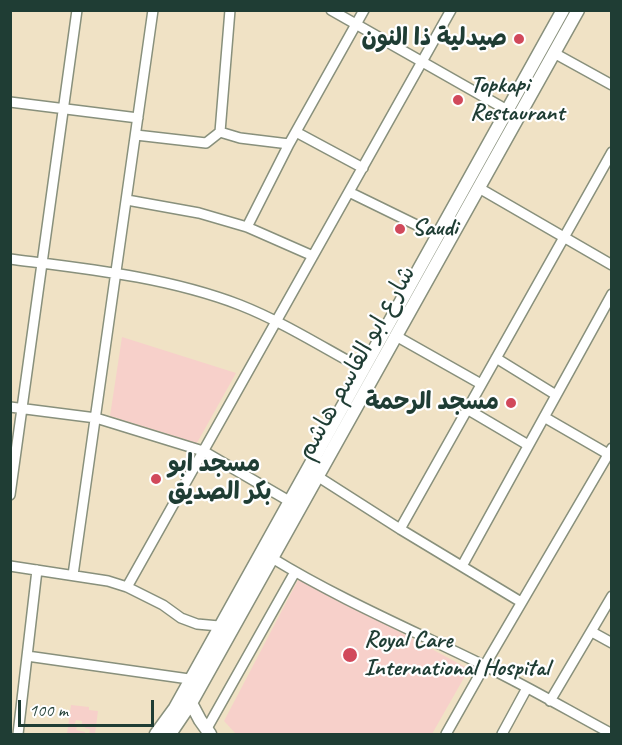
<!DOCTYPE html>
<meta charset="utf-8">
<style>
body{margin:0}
#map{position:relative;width:622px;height:745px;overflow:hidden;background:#f0e2c5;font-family:Caveat,sans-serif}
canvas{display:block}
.frame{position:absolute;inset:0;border:12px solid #1f3d34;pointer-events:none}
.scale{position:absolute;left:18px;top:700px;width:136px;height:27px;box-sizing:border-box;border:3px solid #1f3d34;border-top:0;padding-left:8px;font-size:18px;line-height:21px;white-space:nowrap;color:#1f3d34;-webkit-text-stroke:4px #fff;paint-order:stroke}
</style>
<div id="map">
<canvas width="622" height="745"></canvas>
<div class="frame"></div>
<div class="scale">100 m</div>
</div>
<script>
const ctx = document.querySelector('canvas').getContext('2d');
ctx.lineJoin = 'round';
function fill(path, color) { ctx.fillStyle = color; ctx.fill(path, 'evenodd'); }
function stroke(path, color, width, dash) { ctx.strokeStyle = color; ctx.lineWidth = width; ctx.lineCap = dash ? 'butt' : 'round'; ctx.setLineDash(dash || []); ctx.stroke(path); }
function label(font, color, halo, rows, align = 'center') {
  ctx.font = font + ' Caveat,"Playpen Sans Arabic",sans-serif'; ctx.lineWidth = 4.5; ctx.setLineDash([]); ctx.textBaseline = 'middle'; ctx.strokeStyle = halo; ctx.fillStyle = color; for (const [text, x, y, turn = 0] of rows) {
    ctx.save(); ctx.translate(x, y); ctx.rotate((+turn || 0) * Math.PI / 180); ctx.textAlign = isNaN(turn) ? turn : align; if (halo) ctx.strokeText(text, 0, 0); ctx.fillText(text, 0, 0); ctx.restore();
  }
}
const built = new Path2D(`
 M122,337L236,373L197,443L110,416Z
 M299,578L469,669L432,734H236L224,721Z
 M71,705L89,707V710L98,711L95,734H89L90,729L85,728V726L82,725V721L76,720L74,726H77L76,730L85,732V734H67Z`);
const minor = new Path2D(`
 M331,10L507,110
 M554,53L612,85
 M10,102L138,118
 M220,132L230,10
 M296,132L363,168
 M136,135L206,143L220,132L240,138L289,144
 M479,188L612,265
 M349,192L437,235
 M127,200L199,213L247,227L313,256
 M247,227L289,144L364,10
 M10,259C88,269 167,277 240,305C283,322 322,347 363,369
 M396,336L481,384
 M496,358L556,395
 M10,407L96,418L203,451L289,501
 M467,409L528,445
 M544,417L608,454
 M317,476L400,529L521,602
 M10,495L77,10
 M400,529L612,152
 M272,558C339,599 412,630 483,665C527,686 569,711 612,734
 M10,566L108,581L127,587L163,605L181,618L197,624L219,626
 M462,566L612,294
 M73,575L153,10
 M127,587L451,10
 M592,632L612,643
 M27,656L189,679
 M550,701L612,596
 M206,730L295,572
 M18,734L37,570
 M446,734L485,665L612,448
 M502,734L527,688`);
const major = new Path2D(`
 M191,703L200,720L210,734
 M156,734L175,708L563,10
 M170,734L191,703L578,10`);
const markers = [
 [519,39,6,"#d1495b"],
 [458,100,6,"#d1495b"],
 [400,229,6,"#d1495b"],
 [511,403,6,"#d1495b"],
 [156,479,6,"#d1495b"],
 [350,655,8,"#d1495b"]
];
const poiNames = [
 ["صيدلية ذا النون",507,39,"right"],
 ["Topkapi",470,86],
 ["Restaurant",470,114],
 ["Saudi",412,229],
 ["مسجد الرحمة",499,403,"right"],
 ["مسجد ابو",168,465],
 ["بكر الصديق",168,493],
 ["Royal Care",364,641],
 ["International Hospital",364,669]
];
const streetNames = [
 ["شارع ابو القاسم هاشم",357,363,-61]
];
fill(built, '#f7d0ca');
stroke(minor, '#88907c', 12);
stroke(major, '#88907c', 15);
stroke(minor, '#fff', 9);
stroke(major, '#fff', 12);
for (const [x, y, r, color] of markers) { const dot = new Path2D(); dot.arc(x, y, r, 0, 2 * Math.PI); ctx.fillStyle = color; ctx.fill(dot); stroke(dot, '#fff', 2); }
label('bold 24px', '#1f3d34', '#fff', poiNames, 'left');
label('24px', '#1f3d34', '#fff', streetNames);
</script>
